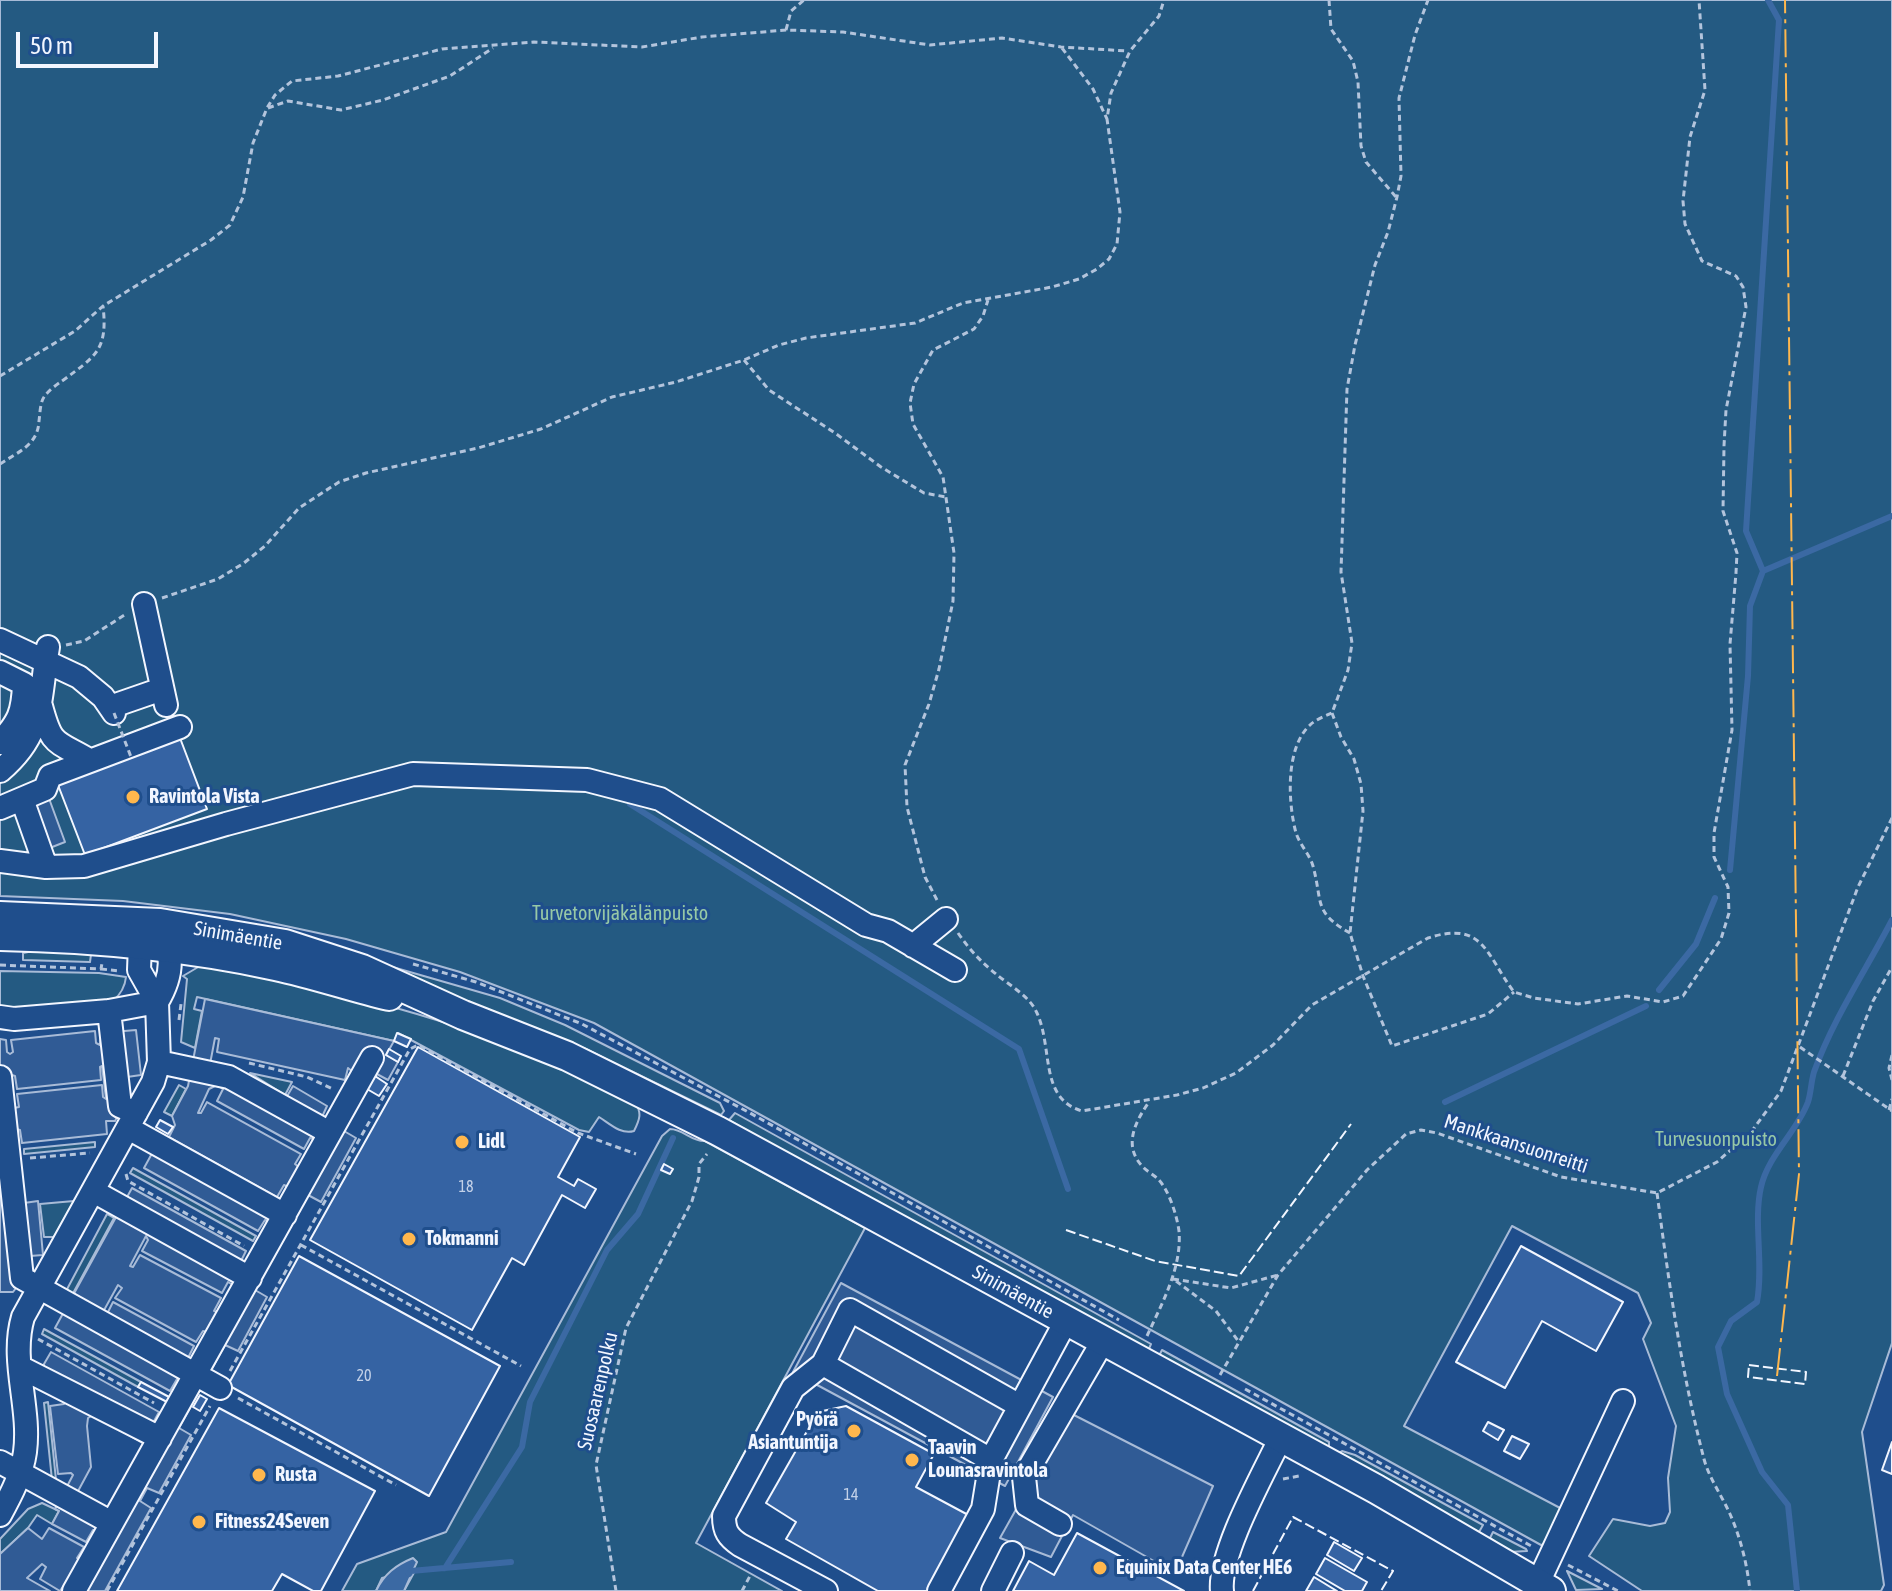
<!DOCTYPE html>
<meta charset="utf-8">
<style>
body{margin:0}
#map{position:relative;width:1892px;height:1591px;overflow:hidden;background:#1f4e8c;font-family:"Asap Condensed",sans-serif}
canvas{display:block}
.scale{position:absolute;left:16px;top:32px;width:142px;height:36px;box-sizing:border-box;border:4px solid #f2f6ff;border-top:0;padding-left:10px;font-size:24px;line-height:28px;white-space:nowrap;color:#f2f6ff;-webkit-text-stroke:6px #1f4e8c;paint-order:stroke}
</style>
<div id="map">
<canvas width="1892" height="1591"></canvas>
<div class="scale">50 m</div>
</div>
<script>
const ctx = document.querySelector('canvas').getContext('2d');
ctx.lineJoin = 'round';
function fill(path, color) { ctx.fillStyle = color; ctx.fill(path, 'evenodd'); }
function stroke(path, color, width, dash) { ctx.strokeStyle = color; ctx.lineWidth = width; ctx.lineCap = dash ? 'butt' : 'round'; ctx.setLineDash(dash || []); ctx.stroke(path); }
function label(font, color, halo, rows, align = 'center') {
  ctx.font = font + ' "Asap Condensed",sans-serif'; ctx.lineWidth = 6; ctx.setLineDash([]); ctx.textBaseline = 'middle'; ctx.strokeStyle = halo; ctx.fillStyle = color; for (const [text, x, y, turn = 0] of rows) {
    ctx.save(); ctx.translate(x, y); ctx.rotate((+turn || 0) * Math.PI / 180); ctx.textAlign = isNaN(turn) ? turn : align; if (halo) ctx.strokeText(text, 0, 0); ctx.fillText(text, 0, 0); ctx.restore();
  }
}
const green = new Path2D(`
 M0,0H1892V1343L1862,1432L1884,1585L1881,1591H1642L1589,1556L1613,1519L1650,1526L1665,1523L1670,1512L1668,1478L1676,1426L1643,1339L1651,1323L1638,1293L1512,1226L1404,1426L1562,1509L1545,1544L1541,1545L594,1023L460,972L346,939L230,914L123,901L0,896Z
 M65,945L92,947L90,962L23,960V953Z
 M344,953L500,998L565,1025L720,1103L724,1111L721,1115L586,1049Z
 M205,963C285,979 364,997 443,1022C509,1043 572,1074 635,1102C642,1113 640,1119 634,1131C621,1135 610,1124 599,1117L589,1132L579,1130L398,1033L394,1041L197,997L194,1009L202,1011L195,1048L181,1042L187,979L183,976Z
 M0,971L99,973L126,977C125,987 121,994 113,1001L18,1012L0,1006Z
 M250,1073L292,1082L285,1095Z
 M179,1085L186,1089L172,1116L164,1112Z
 M735,1113L1151,1344L1148,1351L991,1270L729,1120Z
 M670,1129C683,1129 692,1142 705,1141L865,1228L696,1543L782,1591H404L416,1569L382,1578L376,1591H342L357,1564L446,1532L662,1136Z
 M95,1142V1147L24,1154V1149Z
 M133,1168L256,1236L253,1241L130,1173Z
 M74,1201L54,1237H44L40,1204Z
 M107,1214L114,1218L71,1297L65,1293Z
 M44,1329L141,1382L138,1387L42,1334Z
 M1162,1350L1329,1442V1448L1159,1356Z
 M48,1402L56,1480H52L44,1403Z
 M1342,1451L1355,1455L1483,1525L1479,1532C1430,1508 1383,1484 1339,1453Z
 M42,1503L59,1511L52,1524L37,1515L28,1528L0,1554V1539L28,1509Z
 M1493,1532L1526,1549L1527,1551L1509,1552L1490,1538Z
 M1567,1571L1602,1589L1576,1590Z`);
const parking = new Path2D(`
 M47,793L65,842L42,851L23,802Z
 M205,999L394,1041L386,1055L398,1062L388,1080L375,1073L344,1131L356,1138L321,1202L308,1195L255,1290L267,1297L238,1351L225,1345L179,1428L191,1435L159,1493L147,1488L140,1501L151,1508L105,1591H66L71,1582L68,1579L60,1591L40,1579L46,1567L42,1564L27,1578L50,1591H0V1554L28,1528L42,1539L49,1528L84,1547L77,1558L81,1561L95,1530H93L86,1542L52,1524L59,1511L55,1509L73,1475L71,1473L58,1474L50,1406L64,1404L65,1402L45,1389L44,1364L51,1352L159,1412L153,1423L156,1426L180,1380L177,1379L170,1391L55,1328L132,1188L246,1251L240,1263L245,1267L269,1222L265,1220L258,1231L144,1168L161,1137L275,1201L283,1199L288,1187L284,1185L277,1197L169,1137L175,1125L172,1116L188,1086ZM215,1038L219,1039L217,1052L345,1080L348,1068L353,1072L327,1119L322,1117L327,1106L293,1086L286,1098L210,1064ZM217,1085L223,1089L217,1101L304,1149L310,1138L314,1139L300,1168L295,1164L301,1154L207,1102L201,1113H198L209,1089ZM146,1236L148,1240L142,1251L222,1293L228,1282L233,1285L219,1312L214,1311L221,1298L140,1255L133,1267L130,1266ZM118,1285L122,1288L115,1298L196,1342L203,1331L207,1332L191,1361L188,1358L194,1346L113,1302L107,1314L103,1312ZM93,1415L146,1445L110,1512L77,1493L91,1467L87,1426L88,1418Z
 M136,1030L141,1075L127,1077L129,1095L115,1121H106L107,1134L22,1143L20,1130L16,1129L24,1203L38,1201L43,1255L30,1256L32,1267L13,1292H0V1039L6,1040L7,1052L10,1054L13,1052L11,1040L95,1031L96,1043L100,1045L101,1033ZM102,1066L106,1099L103,1097L102,1085L17,1094L19,1107L14,1108L12,1075L15,1076L17,1089L101,1080L100,1067Z
 M841,1283L1053,1397L1005,1486L793,1372Z
 M1070,1413L1213,1486L1175,1573L1073,1515L1051,1557L1000,1538Z`);
const water = new Path2D(`
 M413,1558L417,1562L404,1591H376C384,1574 396,1565 413,1558Z`);
const stream = new Path2D(`
 M1763,571L1746,531L1779,20L1768,0
 M630,804L1019,1049L1068,1189
 M1730,870L1748,676L1750,606L1763,571L1892,516
 M1659,990L1696,944L1715,898
 M1445,1102L1646,1006
 M445,1568L522,1447L530,1402L607,1250L638,1214L673,1138
 M409,1574L411,1571L511,1562
 M1797,1591L1788,1505L1762,1472L1727,1394L1718,1347L1731,1321L1757,1302C1764,1263 1753,1222 1761,1187C1768,1155 1797,1132 1808,1102C1811,1093 1811,1082 1814,1072C1833,1019 1866,970 1892,920`);
const building = new Path2D(`
 M180,738L207,809L85,855L58,785Z
 M397,1033L411,1039L407,1047L394,1041Z
 M418,1047L580,1137L558,1177L574,1186L578,1179L596,1189L585,1208L562,1195L524,1265L512,1258L472,1330L310,1240Z
 M389,1049L401,1056L398,1062L386,1055Z
 M375,1076L387,1084L379,1096L367,1089Z
 M160,1120L173,1127L168,1134L156,1127Z
 M664,1164L673,1169L670,1174L661,1170Z
 M1521,1246L1623,1302L1596,1351L1542,1321L1505,1388L1456,1362Z
 M299,1256L500,1366L429,1496L228,1385Z
 M141,1382L171,1398L169,1403L138,1387Z
 M200,1395L207,1399L200,1411L193,1407Z
 M846,1406L934,1454L916,1487L972,1517L930,1591H878L786,1539L796,1522L766,1503L818,1412Z
 M219,1408L375,1491L321,1591H313L282,1574L272,1591H117Z
 M1488,1422L1504,1430L1498,1440L1483,1431Z
 M1512,1436L1529,1444L1520,1459L1504,1451Z
 M1892,1442V1474L1882,1470Z
 M1077,1533L1184,1591H1013L1029,1561L1054,1575Z
 M1334,1542L1362,1558L1354,1571L1327,1555Z
 M1325,1558L1367,1582L1362,1591H1345L1316,1574Z
 M1314,1577L1337,1591H1306Z`);
const path = new Path2D(`
 M1329,0L1331,29L1353,61L1358,82L1361,146L1366,162L1396,197
 M786,30L791,11L804,0
 M1062,48L1093,89L1107,119
 M268,108L288,101L341,110L383,100L450,76L493,48
 M744,360L769,390L835,433L881,467L924,493L946,497
 M0,376L75,331L103,306L211,240L230,225L243,197L253,143L267,108L275,95L292,81L338,76L442,49L534,42L642,47L702,37L786,30L843,32L930,45L1002,38L1061,47L1128,51
 M0,464C18,452 38,445 39,421C40,414 40,403 44,397C48,391 56,385 62,381C96,356 108,350 103,306
 M162,598L218,579L244,563L265,546L299,508L339,482L366,473L478,448L541,429L612,397L676,382L744,360L779,345L806,338L915,323L963,303L1052,287L1079,279L1097,269L1109,259L1117,244L1120,212L1107,119L1111,93L1130,51L1159,16L1164,0
 M66,645L84,641L126,614
 M1332,713L1341,737L1354,759L1361,784L1363,811L1350,933L1363,976L1392,1046L1488,1014L1514,992
 M937,900L925,877L907,807L905,765L929,704L939,669L953,601L954,553L943,477L913,424L910,403L914,384L933,350L974,329L983,316L988,300
 M958,933C969,949 981,962 996,974C1009,985 1029,996 1036,1011C1054,1047 1038,1098 1082,1111L1177,1095L1203,1088L1236,1073L1273,1045L1312,1005L1428,938C1484,920 1486,955 1514,992L1534,998L1578,1004L1627,996L1663,1002L1683,996L1721,939L1729,913L1728,887L1714,857V833L1732,730L1730,644L1736,573L1737,553L1723,511L1724,446L1726,410L1746,307L1743,287L1736,276L1702,261L1685,224L1683,201L1690,137L1705,90L1699,0
 M1350,933C1313,912 1323,903 1313,866C1310,855 1300,845 1296,833C1288,803 1285,748 1310,725C1315,720 1325,716 1332,713L1348,670L1352,643L1341,572L1347,389L1355,345L1375,265L1388,232L1397,197L1401,176L1399,98L1415,35L1428,0
 M413,964L476,982L582,1024L750,1113L1119,1320
 M0,965L101,969L102,963
 M101,969L120,971
 M179,1020L181,1004
 M1800,1047L1892,1111
 M1892,1055L1889,1068L1892,1080
 M249,1063L307,1077L333,1089
 M1843,1076L1873,1001L1892,967
 M1889,1110L1892,1099
 M30,1158L90,1153
 M126,1174L128,1181L244,1246
 M1657,1193C1669,1283 1681,1371 1704,1459C1709,1478 1722,1496 1730,1514C1741,1539 1747,1564 1750,1591
 M301,1245L521,1366
 M1173,1279L1231,1288L1278,1275
 M1176,1281L1216,1311L1239,1342
 M1147,1336C1162,1303 1182,1268 1179,1231C1177,1216 1169,1190 1158,1179C1154,1175 1148,1172 1144,1168C1122,1147 1135,1122 1149,1102
 M38,1339L154,1403
 M230,1371L410,1049L418,1045L578,1133L636,1154
 M1220,1375L1278,1275L1367,1170L1406,1134L1421,1130L1437,1133L1561,1177L1657,1193L1717,1162L1752,1131L1781,1091L1858,887L1892,818
 M1245,1389L1533,1547
 M238,1398L396,1485
 M1283,1479L1299,1476
 M1568,1565L1618,1591
 M107,1591L210,1406
 M616,1591L596,1465L626,1328L692,1201L699,1177V1164L707,1154
 M742,1591L751,1574`);
const minor = new Path2D(`
 M144,604L166,705
 M0,640L79,677L103,697L114,713
 M0,672L24,684C23,713 19,721 0,743
 M41,706C52,747 55,740 89,760
 M110,707L162,689
 M0,771C45,733 39,699 48,647
 M0,808L45,789L50,776L180,727
 M0,861L46,867L23,802
 M46,867L84,866L226,824L413,774L587,780L660,799L866,925L888,931L955,970
 M913,946L946,919
 M109,1011L120,1106L136,1113
 M0,1017L14,1019L109,1011L157,1002C175,972 172,954 160,923L140,944L139,970L157,1002L159,1062L153,1082L23,1317C10,1361 31,1407 25,1452C22,1474 11,1495 0,1515
 M159,1062L229,1077L330,1133
 M0,1077L22,1278L220,1388
 M128,1128L285,1215
 M93,1191L250,1278
 M823,1364L793,1388L724,1516C724,1531 728,1537 740,1545L826,1591
 M20,1367L160,1438
 M1020,1406L850,1310L823,1364L991,1460L1066,1321
 M0,1462L112,1523
 M1060,1524L1027,1505L1024,1477L1103,1341
 M1538,1583L1623,1401
 M74,1591L372,1058
 M939,1591L983,1509L991,1460
 M993,1591L1012,1553
 M1222,1591C1218,1554 1264,1473 1281,1437`);
const major = new Path2D(`
 M0,916L160,923L285,944L362,969L463,1015L567,1056L718,1131L1376,1489L1551,1591
 M0,936C92,938 185,946 276,966C314,974 351,987 389,996`);
const pathBridge = new Path2D(`
 M114,713L131,757`);
const fence = new Path2D(`
 M1066,1230L1155,1261L1239,1276L1351,1124
 M1749,1365L1806,1372L1805,1384L1748,1377Z
 M1253,1591L1293,1517L1393,1571L1381,1591`);
const power = new Path2D(`
 M1777,1376L1799,1174L1785,0`);
const markers = [
 [133,797,8,"#ffb74d"],
 [462,1142,8,"#ffb74d"],
 [409,1239,8,"#ffb74d"],
 [854,1431,8,"#ffb74d"],
 [912,1460,8,"#ffb74d"],
 [259,1475,8,"#ffb74d"],
 [199,1522,8,"#ffb74d"],
 [1100,1568,8,"#ffb74d"]
];
const numberNames = [
 ["18",466,1187],
 ["20",364,1376],
 ["14",851,1495]
];
const poiNames = [
 ["Ravintola Vista",149,797],
 ["Lidl",478,1142],
 ["Tokmanni",425,1239],
 ["Pyörä",838,1420,"right"],
 ["Asiantuntija",838,1443,"right"],
 ["Taavin",928,1448],
 ["Lounasravintola",928,1471],
 ["Rusta",275,1475],
 ["Fitness24Seven",215,1522],
 ["Equinix Data Center HE6",1116,1568]
];
const parkNames = [
 ["Turvetorvijäkälänpuisto",620,914],
 ["Turvesuonpuisto",1716,1140]
];
const streetNames = [
 ["Sinimäentie",238,936,10],
 ["Mankkaansuonreitti",1516,1144,18],
 ["Sinimäentie",1013,1292,29],
 ["Suosaarenpolku",598,1391,-77]
];
fill(green, '#245a82');
stroke(green, '#a8bbd7', 2);
fill(parking, '#305b95');
stroke(parking, '#a8bbd7', 2);
fill(water, '#3b69a3');
stroke(water, '#a8bbd7', 2);
stroke(stream, '#3b69a3', 6);
fill(building, '#3563a3');
stroke(building, '#f2f6ff', 2);
stroke(minor, '#f2f6ff', 26);
stroke(major, '#f2f6ff', 32);
stroke(path, '#b3c4dc', 3, [6, 4]);
stroke(minor, '#1f4e8c', 22);
stroke(major, '#1f4e8c', 28);
stroke(pathBridge, '#b3c4dc', 3, [6, 4]);
stroke(fence, '#f2f6ff', 2, [10, 4]);
stroke(power, '#ffb74d', 2, [28, 6, 4, 6]);
for (const [x, y, r, color] of markers) { const dot = new Path2D(); dot.arc(x, y, r, 0, 2 * Math.PI); ctx.fillStyle = color; ctx.fill(dot); stroke(dot, '#1f4e8c', 3); }
label('16px', '#c3d1e8', null, numberNames);
label('bold 20px', '#f2f6ff', '#1f4e8c', poiNames, 'left');
label('20px', '#97c8a6', '#1f4e8c', parkNames);
label('20px', '#f2f6ff', '#1f4e8c', streetNames);
</script>
